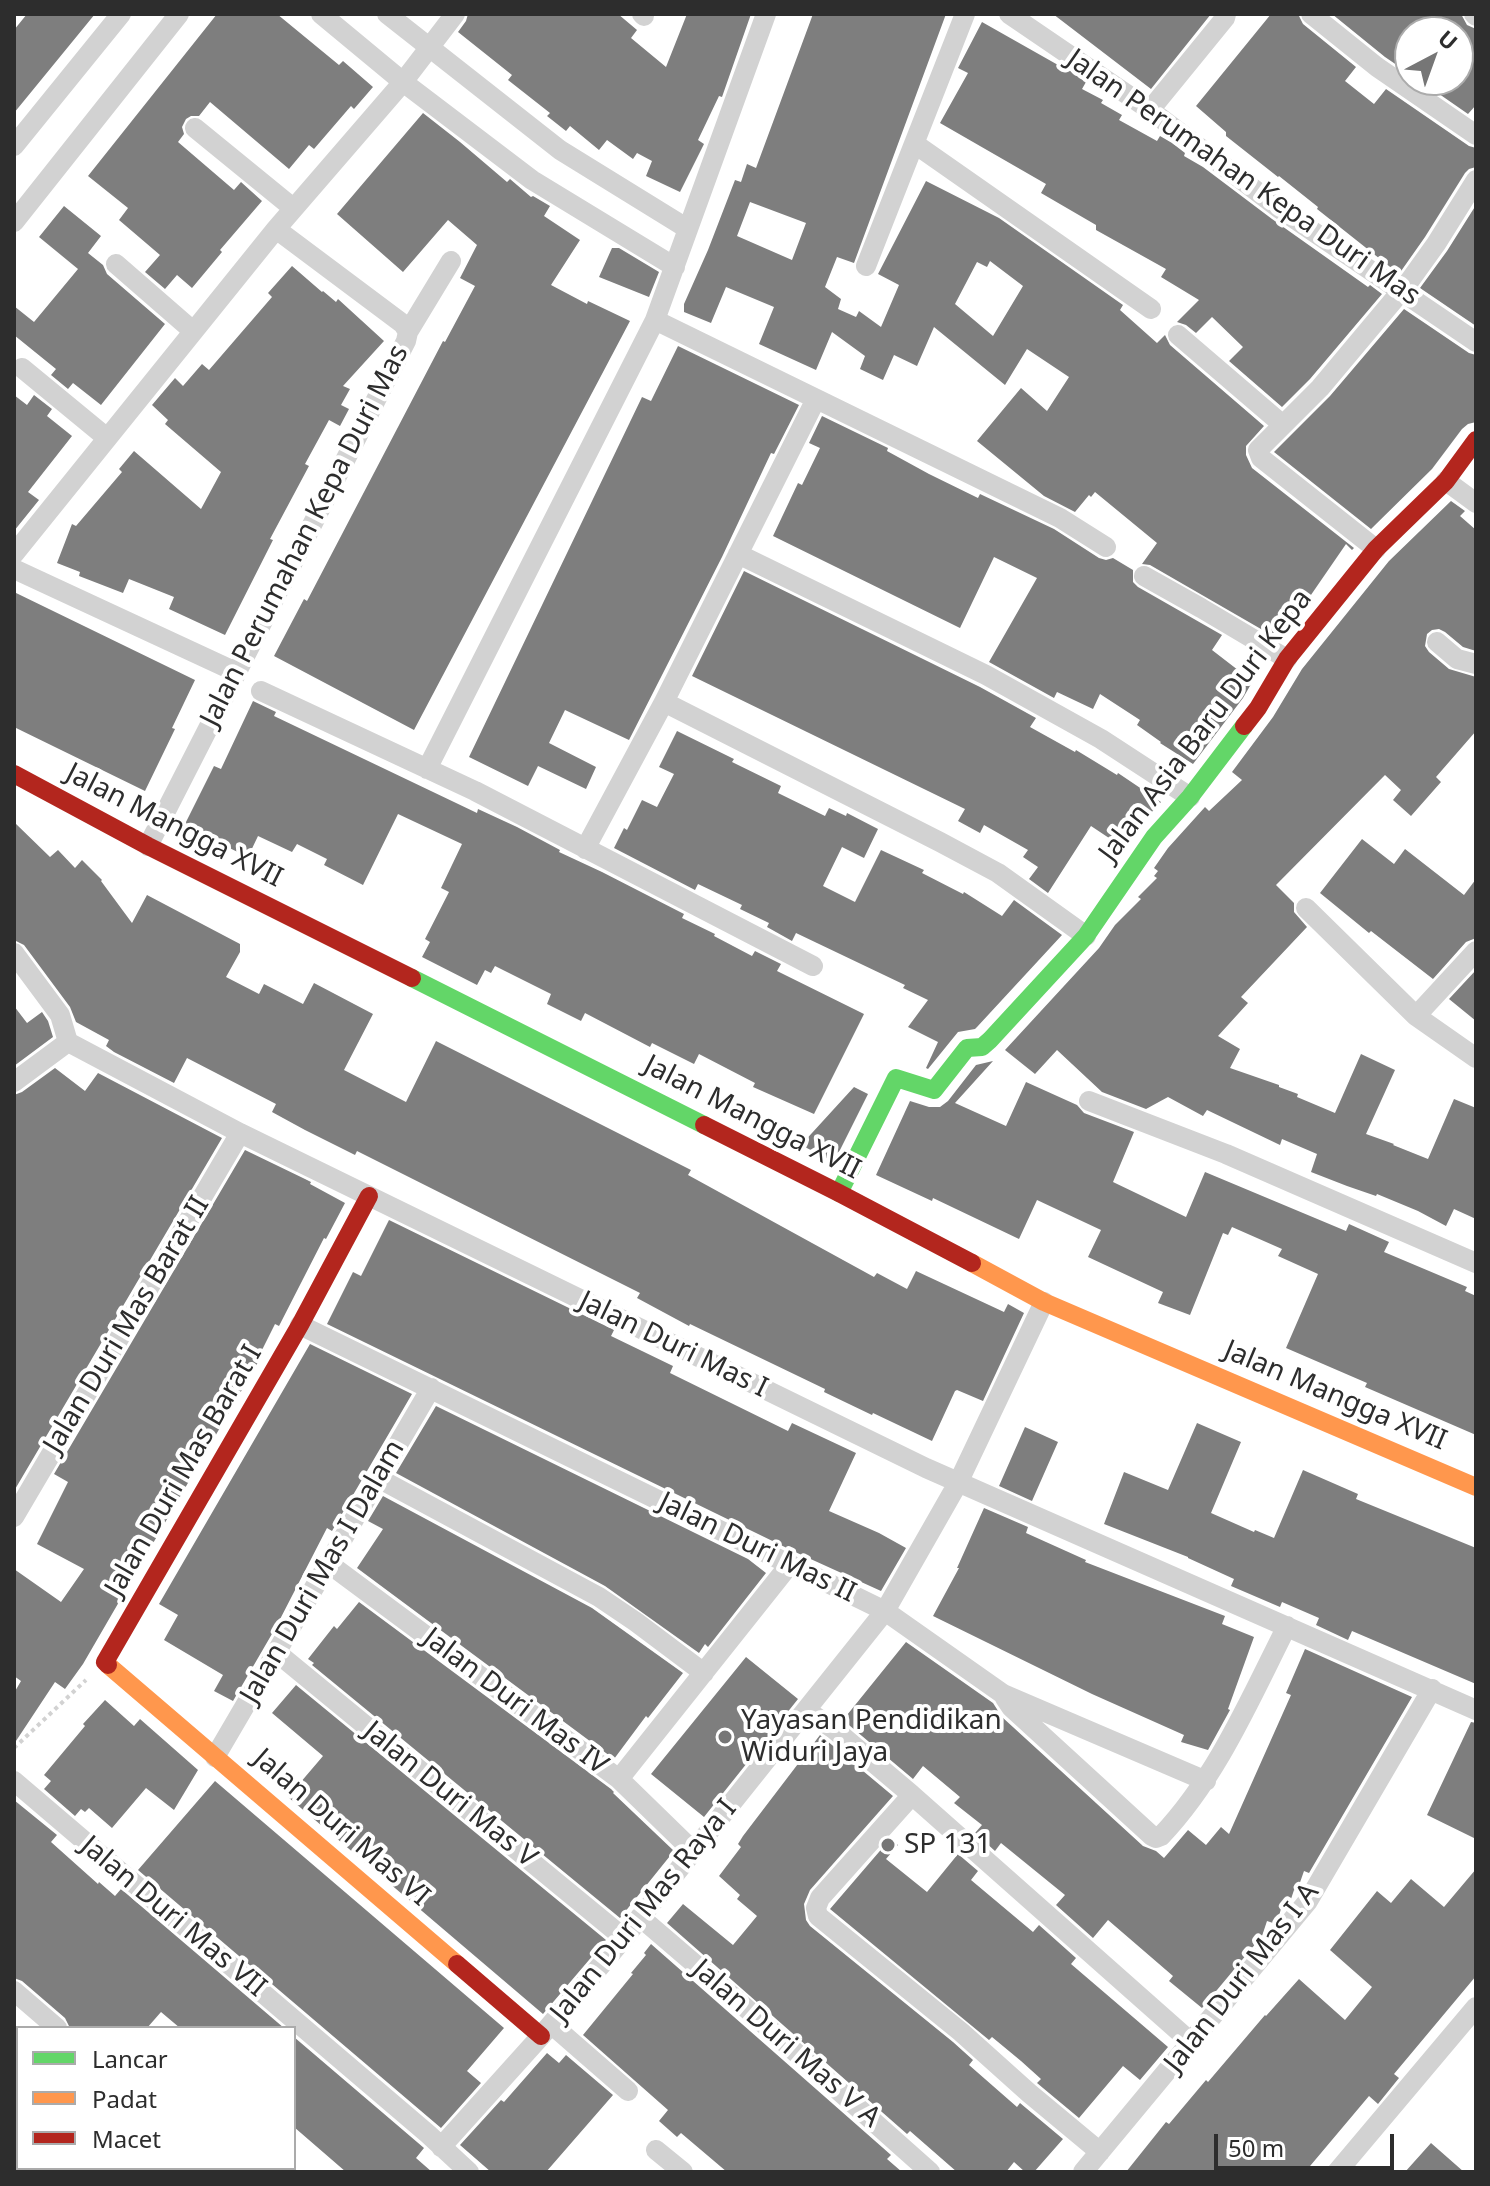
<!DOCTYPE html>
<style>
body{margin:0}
#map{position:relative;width:1490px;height:2186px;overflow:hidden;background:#fff;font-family:"Noto Sans",sans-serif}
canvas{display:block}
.frame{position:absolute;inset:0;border:16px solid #2d2d2d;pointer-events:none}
.legend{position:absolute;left:16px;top:2026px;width:280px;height:144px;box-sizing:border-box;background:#fff;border:2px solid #ababab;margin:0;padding:10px 14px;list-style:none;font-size:24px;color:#2d2d2d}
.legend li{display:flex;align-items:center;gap:16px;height:40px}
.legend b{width:40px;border:2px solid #ababab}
.north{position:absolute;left:1394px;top:16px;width:80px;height:80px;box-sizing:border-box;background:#fff;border:2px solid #ababab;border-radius:50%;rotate:41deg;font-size:22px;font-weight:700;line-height:32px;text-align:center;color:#2d2d2d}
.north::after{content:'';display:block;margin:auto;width:28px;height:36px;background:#767676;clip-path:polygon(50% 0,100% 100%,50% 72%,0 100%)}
.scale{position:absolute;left:1214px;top:2134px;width:180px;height:36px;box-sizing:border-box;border:4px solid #2d2d2d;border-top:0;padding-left:10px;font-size:24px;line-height:28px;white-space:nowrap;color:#2d2d2d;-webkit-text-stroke:6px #fff;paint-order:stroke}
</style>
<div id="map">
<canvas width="1490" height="2186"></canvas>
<div class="frame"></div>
<ul class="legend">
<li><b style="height:10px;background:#63d668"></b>Lancar</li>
<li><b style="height:10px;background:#ff974d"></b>Padat</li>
<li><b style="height:10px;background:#b3261e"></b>Macet</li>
</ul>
<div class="north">U</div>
<div class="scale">50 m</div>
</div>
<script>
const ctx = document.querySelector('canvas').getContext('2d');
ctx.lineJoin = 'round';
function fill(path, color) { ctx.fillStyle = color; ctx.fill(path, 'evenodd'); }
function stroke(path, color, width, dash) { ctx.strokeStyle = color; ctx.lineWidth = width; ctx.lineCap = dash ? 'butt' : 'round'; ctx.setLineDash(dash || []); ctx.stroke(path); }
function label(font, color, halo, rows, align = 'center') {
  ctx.font = font + ' "Noto Sans",sans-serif'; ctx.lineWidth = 8; ctx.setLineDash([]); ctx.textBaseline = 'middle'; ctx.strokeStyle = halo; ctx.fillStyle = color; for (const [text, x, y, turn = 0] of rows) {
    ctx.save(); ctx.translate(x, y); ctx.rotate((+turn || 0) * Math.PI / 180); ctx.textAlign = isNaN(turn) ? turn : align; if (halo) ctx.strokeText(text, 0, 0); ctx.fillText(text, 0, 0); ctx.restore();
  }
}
const building = new Path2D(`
 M27,14H95L14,113V30Z
 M217,14H277L339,65L343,61L373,87L354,109L351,106L314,149L309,145L289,169L210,102L199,116H191L186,119L182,127L184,134L178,142L234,190L241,182L262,201L220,250L222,252L192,288L177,275L165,289L145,272L160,255L119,220L128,208L88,176Z
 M468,14H618L637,30L631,38L666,67L687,14H751L722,97L719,96L698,140L704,144L680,192L646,176L652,161L637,153L633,159L607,140L599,150L570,126L566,131L547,116L550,113L508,80L512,75L458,32L466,21Z
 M813,14H946L854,263L837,257L825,287L841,299L838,309L856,317L859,311L881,327L899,285L878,274L926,181L999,218L1123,305L1120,310L1157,343L1165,335L1170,345L1264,426L1246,446V455L1252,468L1354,548L1352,550L1346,544L1280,640L1150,565L1142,564L1157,543L1095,492L1091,497L1089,495L1075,512L1044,496L977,441L1021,388L1047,411L1069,377L1027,349L1005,385L934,327L917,366L894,355L883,380L860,369L865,356L832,332L816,370L759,344L774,307L726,287L711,323L684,312V304L708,250L735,180L741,182L747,164L756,168ZM750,202L806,223L792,260L737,236ZM990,261L1023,286L993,336L955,304L977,262L987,267Z
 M1053,14H1211L1151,89Z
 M1271,14H1298L1303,24L1356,67L1345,81L1374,104L1386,89L1469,146L1476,148V167L1469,169L1465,173L1425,237L1399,274L1317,209L1318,207L1279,176L1278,177L1226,136V132L1196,106Z
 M1332,14H1461L1467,25L1476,29V105L1468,114L1419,80H1458V32H1410V74L1385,57Z
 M982,22L1058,65L1059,63L1086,82L1082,89L1103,100L1101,103L1122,115L1119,120L1157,141L1160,136L1172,143L1185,153L1184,156L1203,167L1272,219L1368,287L1370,285L1382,294L1310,379L1282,407L1229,361L1243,347L1212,317L1196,333L1186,325L1177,322L1199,300L1161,277L1166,269L1096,230V225L1041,193L1046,184L940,123L968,73L958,68Z
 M423,113L460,142L507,182L510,179L531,197L533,196L550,206L544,216L580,240L551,285L587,304L588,301L630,321L414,730L274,656L304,599L307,601L443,341L445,342L475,286L460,278L477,245L448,220L403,272L337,214Z
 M1476,205V326L1420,288L1447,251Z
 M64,206L101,236L88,253L103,265L107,274L165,324L101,405L73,383L68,389L51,375L56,369L14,335V306L34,322L78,269L39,237Z
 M612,248H619L659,272L649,297L599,277Z
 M292,266L322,292L323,291L336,302L338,299L384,341L343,386L350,389L341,405L349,409L340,426L329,420L305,464L309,466L270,539L273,540L225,635L169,609L174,597L129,579L123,593L79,576L80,572L57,563L72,524L76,526L122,472L119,469L134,451L201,509L221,472L165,424L168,420L152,405L175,378L183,386L202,364L209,370L272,297L268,293Z
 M1404,309L1469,353L1476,355V422L1468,424L1462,429L1432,469L1371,529L1274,452L1330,396Z
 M678,346L799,405L774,454L771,453L722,557L629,740L565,710L549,743L596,767L586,789L538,766L528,786L469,757L642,397L651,401Z
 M14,395L27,405L34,395L52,409L47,416L72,436L28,492L39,500L14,531Z
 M822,416L888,448L887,451L929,474L978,498L980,494L1054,529L1099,558L1106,560L1113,558L1133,570V582L1138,587L1222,635L1212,650L1247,677L1248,675L1254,679L1243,698L1193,764L1160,743L1161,742L1137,725L1140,720L1100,694L1093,709L1057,692L1054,698L989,662L1037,578L994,557L960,628L773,536L798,483L802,485L820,448L809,443Z
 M1451,501L1465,511L1460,516L1476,530V651L1463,647L1445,632L1439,629L1432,630L1427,634L1425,646L1429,652L1449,669L1476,677V731L1436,777L1441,782L1411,816L1393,800L1401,790L1385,775L1276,885L1294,903V912L1307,927L1241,997L1248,1003L1218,1036L1240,1049L1230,1068L1279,1085V1087L1298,1094L1297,1097L1335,1113L1361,1054L1395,1070L1366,1134L1394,1144L1393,1145L1428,1159L1454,1099L1476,1108V1219L1454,1209L1446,1226L1418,1211L1377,1194L1376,1196L1347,1186L1311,1172L1317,1154L1282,1139L1280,1145L1207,1110L1203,1116L1168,1097L1146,1109L1102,1092L1057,1050L1035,1074L1005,1050L1099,948L1115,925L1141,899L1138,897L1157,878L1154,876L1158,871L1154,868L1168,848L1205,807L1209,811L1242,780L1232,772L1273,717L1302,669L1389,561Z
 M744,571L980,687L1036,718L1030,727L1075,752L1076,750L1117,775L1118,773L1161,802L1140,825L1124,848L1091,826L1048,893L1029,879L1038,867L1023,857L1028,850L984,825L980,833L958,821L965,809L692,676Z
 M14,592L195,680L172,728L175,729L145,791L14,727Z
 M253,701L276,712L274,716L477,813L478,809L517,827L560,850L559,852L602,872L684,914L682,918L715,934L714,936L752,956L755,951L781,964L777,971L864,1014L814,1114L753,1087L755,1083L699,1054L694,1064L652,1043L650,1047L585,1013L581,1021L547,1004L551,994L495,966L491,973L485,970L477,985L422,957L430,942L425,939L449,892L441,888L462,844L398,814L363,885L324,865L327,859L297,844L292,852L258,836L248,857L184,826L214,766L221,769Z
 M677,731L734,759L732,762L781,786L778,793L825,816L829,808L846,816L847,813L878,829L864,858L842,847L823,886L855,902L881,850L924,870L922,873L963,894L964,892L1002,916L1014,900L1062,935L977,1027L975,1029L958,1032L928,1069L926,1068L938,1042L908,1027L928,1000L903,988L905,985L796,933L792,941L767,927L769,923L740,909L742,905L698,884L695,890L614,848L624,828L627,830L642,800L657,807L674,774L659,767Z
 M14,822L50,857L58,850L75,868L82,860L102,880L101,881L132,923L147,895L240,944V952L226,977L259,994L264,984L303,1004L314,983L373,1014L344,1070L406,1102L436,1041L691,1170L688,1175L874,1277L877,1273L907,1289L916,1271L1004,1312L1008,1304L1024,1313L983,1401L957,1390L955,1391L932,1441L873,1413L872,1415L824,1392L825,1389L690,1324L689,1326L637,1298L640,1293L357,1151L355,1155L305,1130L272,1112L276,1104L187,1058L174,1083L114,1052L106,1046L109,1040L76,1022L70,1007L24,945L14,940Z
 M1362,839L1394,864L1405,849L1464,895L1476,879V938L1466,942L1433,979L1371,931L1369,933L1320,893Z
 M1476,970V1021L1449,999Z
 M14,1006L27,1023L42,1012L48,1021L53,1037L14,1066Z
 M993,1061L955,1103L1006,1126L1026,1082L1077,1105L1084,1113L1134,1132L1113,1182L1186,1217L1205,1172L1346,1231L1349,1224L1389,1242L1384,1252L1467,1287L1465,1291L1476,1296V1435L1365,1387L1367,1383L1286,1348L1318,1274L1278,1256L1282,1249L1232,1227L1228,1235L1223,1233L1190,1315L1158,1303L1163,1292L1088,1257L1101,1230L1037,1200L1019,1239L933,1198L932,1201L876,1175L910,1101L929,1107H940L948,1101L976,1065Z
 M55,1068L85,1091L98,1073L222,1138L14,1491V1095L22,1092Z
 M854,1087L868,1094L834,1162L801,1145Z
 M245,1150L305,1179L311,1182L310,1184L345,1203L326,1239L324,1238L279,1326L275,1324L259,1356L261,1357L83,1664L65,1689L55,1682L14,1744V1693L21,1681L14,1676V1569L61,1602L84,1569L37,1544L68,1482L54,1474Z
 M389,1220L614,1330L611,1336L673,1366L670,1373L788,1431L792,1423L856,1453L829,1511L879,1533L906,1548L881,1591L793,1551L327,1324L353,1272L361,1276Z
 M310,1344L412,1394L332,1531L327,1528L276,1627L233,1701L214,1691L223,1675L164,1640L178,1615L159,1604Z
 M436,1406L748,1559L766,1573L708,1647L705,1644L699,1653L605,1586L396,1473Z
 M1197,1423L1241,1442L1211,1513L1254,1532L1255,1530L1274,1538L1303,1470L1358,1494L1356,1499L1476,1548V1684L1352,1631L1348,1640L1316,1625L1319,1618L1282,1602L1280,1607L1231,1586L1234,1579L1188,1558V1557L1104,1524L1124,1472L1168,1490Z
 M1025,1427L1058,1442L1032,1501L999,1486Z
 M383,1496L592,1608L683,1673L648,1718L646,1716L614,1759L357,1568L383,1529L368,1521Z
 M984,1508L1028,1527L1026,1533L1086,1560L1085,1562L1225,1616L1222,1624L1254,1637L1228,1709L1230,1710L1208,1750L1181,1742L1184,1735L1092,1694L933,1616L959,1568H957Z
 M359,1602L611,1789L614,1792L613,1793L674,1851L620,1918L312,1665L314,1663L308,1659L334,1626L337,1629Z
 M906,1642L993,1703L1002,1717L1143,1846L1156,1851L1164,1858L1188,1830L1206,1845L1221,1827L1229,1834L1291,1695L1286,1693L1305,1649L1412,1697L1309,1873L1304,1871L1297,1891L1294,1890L1290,1902L1286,1907L1282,1905L1279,1916L1273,1923L1267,1921L1262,1936L1202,2008L1169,1981L1173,1976L1108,1920L1093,1938L1056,1905L1065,1895L1001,1843L995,1851L975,1833L982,1825L954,1803L960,1797L923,1766L913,1779L843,1720Z
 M746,1657L798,1699L704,1817L651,1774Z
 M296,1685L606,1940L543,2014L288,1797L323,1756L272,1713Z
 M105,1700L134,1726L140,1719L198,1770L174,1810L146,1788L112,1828L89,1808L85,1812L81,1809L75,1816L44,1789L51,1781L44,1775L85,1726L83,1724Z
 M1471,1722L1476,1723V1839L1427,1815Z
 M820,1735L893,1796L810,1890L804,1904L806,1920L810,1926L953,2042L973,2060L969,2065L1017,2107L1020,2103L1063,2139L1034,2172H1025L1014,2162L1006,2172H957L910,2131L907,2134L667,1923L683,1904L733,1945L757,1916L737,1899L740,1895L719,1876L741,1847L738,1844L743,1836Z
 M215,1781L504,2028L467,2071L481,2083L441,2128L138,1870Z
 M14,1800L57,1835L51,1842L98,1884L99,1882L115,1896L121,1889L284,2028H180L161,2012L147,2028H70L65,2018L22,1981L14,1978Z
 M891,1838L898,1845L886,1859L927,1892L958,1854L978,1871L971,1880L1033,1932L1039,1925L1076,1958L1071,1964L1168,2047L1140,2080L1123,2066L1079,2118L1037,2083L1041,2079L1021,2061L992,2037L989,2040L830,1909Z
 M1476,1869V1976L1394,2074L1399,2078L1378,2104L1369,2096L1305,2172H1126L1166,2122L1169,2124L1206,2080L1208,2082L1265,2015L1266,2016L1299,1979L1345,2020L1372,1987L1330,1950L1377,1891L1391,1903L1411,1879L1444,1907Z
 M651,1944L891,2155L887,2159L902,2172H727L681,2133L677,2137L659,2121L668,2110L583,2035L633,1974L631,1973L646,1955L644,1953Z
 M294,2037L424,2148L416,2158L432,2172H346L294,2127Z
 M547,2053L559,2063L566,2055L613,2095L546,2172H491L460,2145L501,2100L504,2102Z
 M1431,2143L1464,2172H1405Z`);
const path = new Path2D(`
 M14,1748L86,1680`);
const street = new Path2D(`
 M321,14L403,82L532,180L675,267
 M387,14L560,150L688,229
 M642,14L644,16
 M1009,14L1150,110L1280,209L1476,342
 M1311,14L1377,67L1476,135
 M1474,14L1476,16
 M1150,110L1225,18L1226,14
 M195,128L293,208
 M915,144L1151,309
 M14,146L121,14
 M14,222L179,14
 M116,264L193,331
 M866,266L965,14
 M655,320L1060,518L1106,547
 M408,332L451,261
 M1178,335L1283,425
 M22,368L107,438
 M1446,481L1476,503
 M1376,549L1261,458L1258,450L1320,388L1408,283L1436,244L1476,180
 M14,554L276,229L403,82L455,14
 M738,554L986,675L1101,739L1190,797
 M14,569L236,672
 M1144,576L1201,608L1287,659
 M1437,642L1457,659L1476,664
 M261,691L475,791L813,966
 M664,702L940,842L998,873L1086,936
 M427,769L655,320L766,14
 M148,846L406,341L408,332L403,324L276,229
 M585,849L664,702L816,399
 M1306,908L1416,1016L1476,1058
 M14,953L60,1015L68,1042
 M1416,1016L1476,951
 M68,1042L240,1133L926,1468L1476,1710
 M14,1082L68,1042
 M1089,1101L1226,1154L1476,1263
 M300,1325L885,1611L1003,1694L1206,1781
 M378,1478L599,1597L636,1622L704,1673
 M14,1517L240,1133
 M328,1563L619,1779L693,1851
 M276,1652L624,1938
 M1005,1698L1011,1707L1152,1836L1156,1838L1161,1836C1217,1777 1250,1699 1287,1626
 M806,1710L835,1730L912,1795L1192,2043
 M215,1757L431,1388
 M619,1779L790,1564
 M14,1781L428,2134L469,2172
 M912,1795L820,1898L816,1908L818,1916L961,2032L1029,2093L1100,2152
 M640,1917L738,2001L930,2172
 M14,1991L57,2028
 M551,2024L628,2091
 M14,2081L18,2084
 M441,2147L541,2036L624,1938L885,1611L958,1483L1044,1302
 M656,2150L683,2172
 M119,2168L124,2172
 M217,2168L222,2172
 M1083,2172L1308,1901L1432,1689
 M1337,2172L1476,2007`);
const fast = new Path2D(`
 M412,978L704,1125
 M839,1193L896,1078L934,1090L967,1048L982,1047L990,1040L1086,936L1154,837L1190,797L1244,726`);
const slow = new Path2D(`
 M972,1263L1044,1302L1476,1487
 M108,1665L457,1964`);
const jam = new Path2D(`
 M1244,726L1258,708L1287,659L1376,549L1446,481L1476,440
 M14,774L148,846L412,978
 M704,1125L839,1193L972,1263
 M108,1665L105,1662L300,1325L369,1196
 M457,1964L541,2036`);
const markers = [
 [725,1737,8,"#767676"],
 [888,1845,8,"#767676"]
];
const streetNames = [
 ["Jalan Perumahan Kepa Duri Mas",1243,178,35],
 ["Jalan Perumahan Kepa Duri Mas",305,536,-63],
 ["Jalan Asia Baru Duri Kepa",1206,726,-53],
 ["Jalan Mangga XVII",174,826,27],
 ["Jalan Mangga XVII",752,1118,27],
 ["Jalan Duri Mas Barat II",127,1325,-59],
 ["Jalan Duri Mas I",673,1345,26],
 ["Jalan Mangga XVII",1335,1396,23],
 ["Jalan Duri Mas Barat I",184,1471,-60],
 ["Jalan Duri Mas II",757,1548,26],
 ["Jalan Duri Mas I Dalam",323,1572,-60],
 ["Jalan Duri Mas IV",515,1702,37],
 ["Jalan Duri Mas V",450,1795,39],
 ["Jalan Duri Mas VI",341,1828,41],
 ["Jalan Duri Mas Raya I",644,1911,-51],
 ["Jalan Duri Mas VII",173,1917,40],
 ["Jalan Duri Mas I A",1242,1978,-52],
 ["Jalan Duri Mas V A",786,2044,41]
];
const poiNames = [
 ["Yayasan Pendidikan",741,1721],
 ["Widuri Jaya",741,1753],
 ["SP 131",904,1845]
];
fill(building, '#7e7e7e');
stroke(path, '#d2d2d2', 4, [4, 4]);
stroke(street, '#d2d2d2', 20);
stroke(fast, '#63d668', 18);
stroke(slow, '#ff974d', 18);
stroke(jam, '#b3261e', 18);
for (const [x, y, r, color] of markers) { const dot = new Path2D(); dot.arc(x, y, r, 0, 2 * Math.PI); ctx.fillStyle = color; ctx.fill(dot); stroke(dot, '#fff', 3); }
label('28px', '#2d2d2d', '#fff', streetNames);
label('28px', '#2d2d2d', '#fff', poiNames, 'left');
</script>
